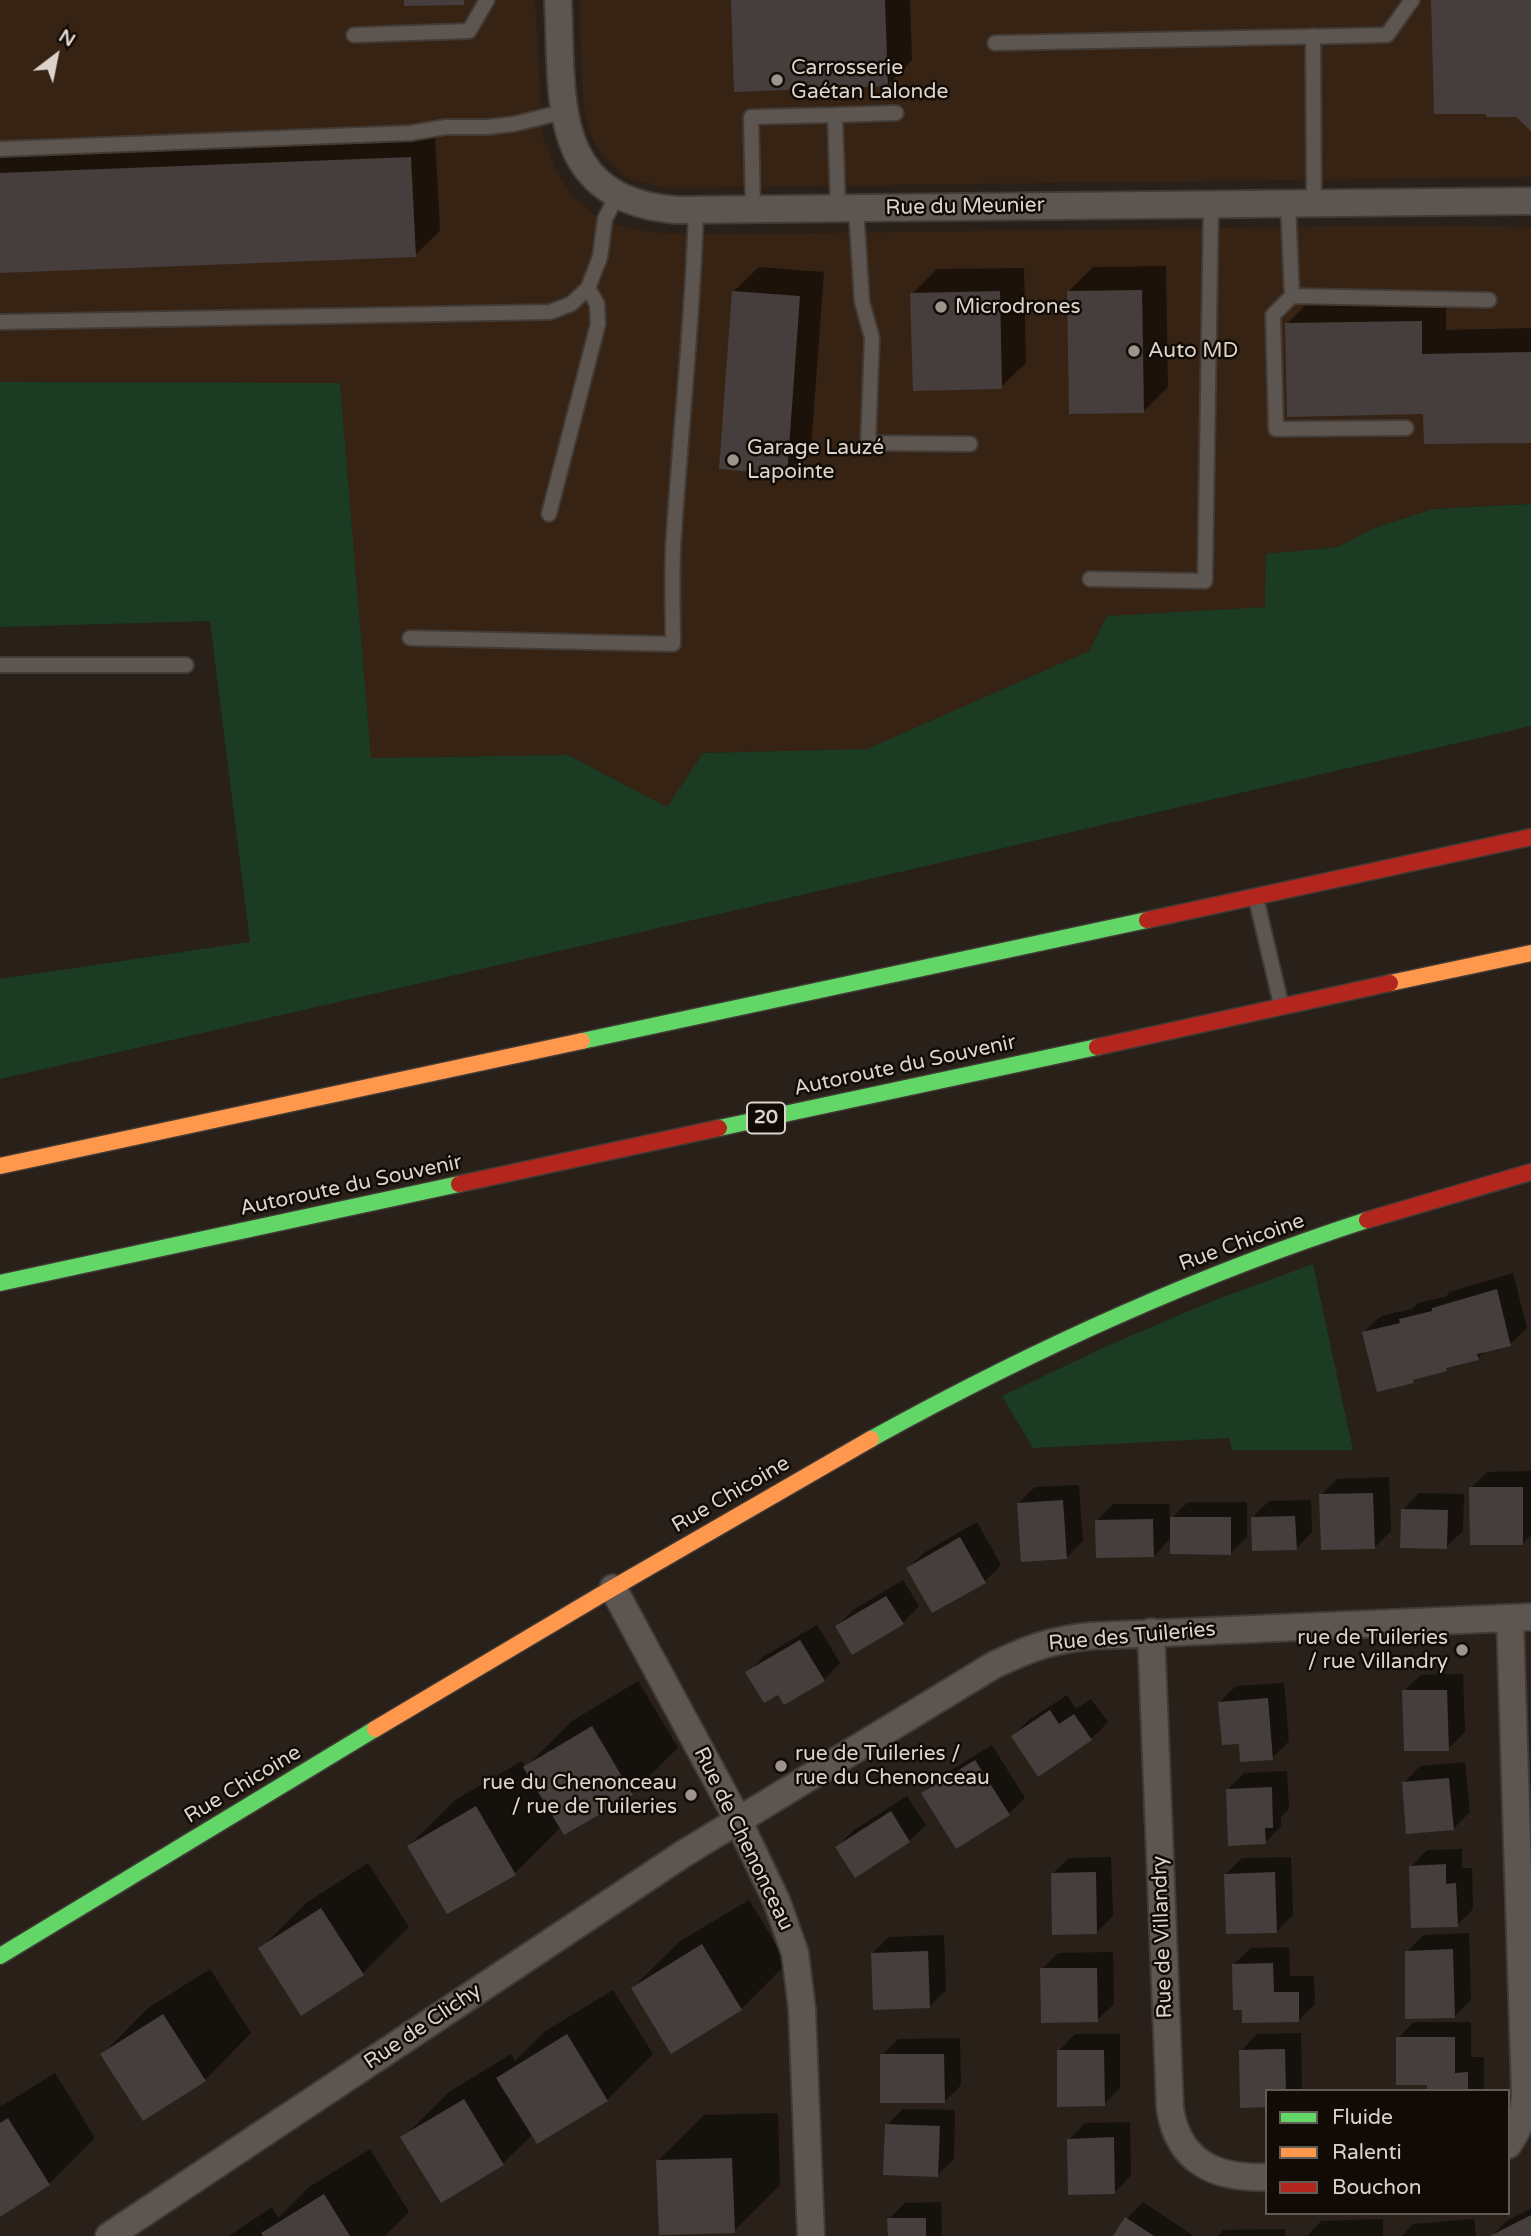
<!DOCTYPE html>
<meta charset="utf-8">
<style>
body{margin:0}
#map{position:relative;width:1531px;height:2236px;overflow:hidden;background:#282019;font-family:"Varela Round",sans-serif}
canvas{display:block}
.legend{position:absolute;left:1265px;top:2089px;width:245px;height:126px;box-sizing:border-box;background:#110b06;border:2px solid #635b55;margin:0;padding:9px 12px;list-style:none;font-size:21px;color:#ded3cb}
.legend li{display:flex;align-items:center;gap:14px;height:35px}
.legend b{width:35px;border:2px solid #635b55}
.north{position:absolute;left:21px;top:21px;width:70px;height:70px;-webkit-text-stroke:5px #110b06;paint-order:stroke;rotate:32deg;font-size:19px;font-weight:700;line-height:28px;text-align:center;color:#ded3cb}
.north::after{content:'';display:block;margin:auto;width:24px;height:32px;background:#ded3cb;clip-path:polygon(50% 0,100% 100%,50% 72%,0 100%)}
</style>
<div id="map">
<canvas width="1531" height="2236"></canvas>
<ul class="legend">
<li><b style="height:9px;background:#63d668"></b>Fluide</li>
<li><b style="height:9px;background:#ff974d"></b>Ralenti</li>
<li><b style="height:9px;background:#b3261e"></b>Bouchon</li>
</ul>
<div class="north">N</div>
</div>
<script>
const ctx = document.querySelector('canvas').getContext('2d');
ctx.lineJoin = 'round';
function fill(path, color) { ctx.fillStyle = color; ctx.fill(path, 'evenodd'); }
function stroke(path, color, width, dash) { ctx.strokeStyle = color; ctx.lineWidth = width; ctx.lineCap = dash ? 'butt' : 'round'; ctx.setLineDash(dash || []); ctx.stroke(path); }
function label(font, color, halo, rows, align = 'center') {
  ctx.font = font + ' "Varela Round",sans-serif'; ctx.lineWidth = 5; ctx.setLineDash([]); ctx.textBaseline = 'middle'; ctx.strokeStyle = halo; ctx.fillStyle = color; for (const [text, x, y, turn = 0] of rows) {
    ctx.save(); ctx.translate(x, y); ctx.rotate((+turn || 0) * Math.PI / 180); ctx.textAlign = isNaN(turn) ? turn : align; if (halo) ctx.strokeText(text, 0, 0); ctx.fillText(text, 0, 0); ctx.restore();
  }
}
const built = new Path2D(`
 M0,0H535L543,136L555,168L571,195L598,217L629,229L662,233L726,234L1382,226L1531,227V504L1433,509L1374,528L1338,547L1267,554L1265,607L1107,616L1089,651L867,749L703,753L667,807L568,755L371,758L340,383L0,382Z
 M579,0H1531V177L665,188L625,177L601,153L592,137L586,120L583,97Z`);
const green = new Path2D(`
 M0,382L340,383L371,758L568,755L667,807L703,753L867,749L1089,651L1107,616L1265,607L1266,554L1338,547L1374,528L1433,509L1531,504V726C1020,843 511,964 0,1079V979L250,942L210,621L0,627Z
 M1313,1264L1353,1450H1232L1229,1438L1033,1448L1002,1396L1107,1346L1210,1302Z`);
const shadow = new Path2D(`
 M733,0H910L912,60L888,85Z
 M435,133L440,231L415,255L0,272V150Z
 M1166,266L1168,387L1144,411L1069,291L1093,267Z
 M759,267L824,272L811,448L786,473L734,291Z
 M1024,268L1026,363L1001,387L912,294L937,269Z
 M1446,297V330L1531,328V441L1425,412L1287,324L1312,299Z
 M1513,1273L1527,1328L1510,1344L1486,1350L1478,1358L1451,1365L1446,1369L1417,1377L1413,1381L1364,1332L1381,1316L1412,1309L1418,1303L1445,1297L1450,1292Z
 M1531,1471V1535L1523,1543L1471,1488L1487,1472Z
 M1389,1477L1391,1531L1374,1548L1321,1495L1337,1479Z
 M1079,1485L1083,1541L1066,1558L1018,1504L1035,1487Z
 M1419,1493L1464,1494L1463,1531L1446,1547L1403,1510Z
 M1311,1500L1312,1532L1296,1549L1253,1517L1269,1501Z
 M1188,1502H1247V1537L1231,1553L1172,1537L1154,1556L1097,1521L1113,1504H1169L1170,1520Z
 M977,1522L1001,1565L985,1581L908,1568L925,1552Z
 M903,1580L919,1606L903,1623L837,1627L853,1610Z
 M817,1625L840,1663L824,1680L748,1673L764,1656Z
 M1463,1674L1465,1732L1448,1749L1404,1691L1421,1675Z
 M638,1681L678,1748L631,1794L561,1827L515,1873L409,1846L455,1800L522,1761L526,1767L572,1721Z
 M1284,1683L1289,1741L1272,1758L1240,1743L1220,1702L1236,1686Z
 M1067,1695L1076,1709L1091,1699L1108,1722L1091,1739L1038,1774L1013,1736L1029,1720Z
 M992,1745L1025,1798L1008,1814L923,1793L940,1777Z
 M1465,1762L1470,1812L1453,1829L1404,1783L1420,1766Z
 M1287,1771L1289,1809L1281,1817V1826L1265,1843L1227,1790L1244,1773Z
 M907,1796L926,1825L909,1841L837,1847L854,1830Z
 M1462,1849V1868H1472L1473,1909L1457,1925L1411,1867L1427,1850Z
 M1111,1857L1113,1916L1096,1933L1052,1874L1069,1858Z
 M1291,1857L1293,1915L1277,1931L1226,1874L1242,1858Z
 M368,1863L409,1927L363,1973L301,2013L260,1949L306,1903Z
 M749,1900L787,1963L741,2009L633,1988L679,1942Z
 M1469,1933L1471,2000L1454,2017L1407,1952L1423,1935Z
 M944,1935L946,1990L930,2006L873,1953L889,1937Z
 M1289,1947L1290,1976H1314L1315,2004L1299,2020L1243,2009L1234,1964L1251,1948Z
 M1113,1952L1114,2004L1097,2020L1042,1969L1058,1953Z
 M210,1969L251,2033L205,2080L102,2055L148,2008Z
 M613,1990L653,2054L607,2100L533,2134L503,2163L441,2201L403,2138L449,2092L511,2054L515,2061L544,2032Z
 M1414,2022H1471V2057H1484V2087L1480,2091H1429V2083L1398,2038Z
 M1301,2033L1302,2089L1300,2091H1267L1241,2051L1257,2034Z
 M1075,2034H1120V2088L1104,2104L1059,2051Z
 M960,2038L961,2085L944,2102L882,2055L898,2039Z
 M55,2073L95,2138L49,2184L0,2215V2107Z
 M903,2109L955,2110L954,2159L937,2175L887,2125Z
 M778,2113L780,2185L734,2231L658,2161L704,2115Z
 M1130,2122L1131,2175L1115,2192L1069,2140L1085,2123Z
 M370,2149L409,2212L385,2236H229L272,2207L278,2218L309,2187Z
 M941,2202L942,2236H889V2219L905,2203Z
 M1143,2202L1194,2236H1115L1127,2218Z
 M1531,2209V2236H1492L1508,2220Z
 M1383,2219V2236H1307L1321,2221Z
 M1474,2219L1476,2236H1402L1413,2224Z
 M1285,2229V2236H1218L1223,2230Z`);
const building = new Path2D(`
 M404,0H464V5L404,6Z
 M731,0H885L888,86L734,92Z
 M1431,0H1531V131L1516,117H1486V114H1434Z
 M411,157L416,257L0,273V173Z
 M1142,290L1144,413L1069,414L1067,291Z
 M732,291L800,296L787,475L719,469Z
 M1000,291L1002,389L913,391L910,293Z
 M1422,321V354L1531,352V443L1424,444L1423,414L1287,417L1285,323Z
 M1497,1289L1511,1346L1477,1354L1479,1360L1446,1368L1447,1371L1413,1380L1414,1383L1377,1392L1362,1332L1400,1323L1399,1319L1432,1311V1308Z
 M1469,1487H1523V1545H1470Z
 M1373,1493L1375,1549L1321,1550L1319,1494Z
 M1063,1500L1067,1559L1021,1562L1017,1503Z
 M1401,1509L1448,1510L1447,1549L1400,1548Z
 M1295,1516L1297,1550L1252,1551L1251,1517Z
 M1170,1517H1231V1555L1170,1554Z
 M1153,1519L1154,1557L1096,1558L1095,1520Z
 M960,1537L986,1583L932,1613L906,1568Z
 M886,1596L904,1624L852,1655L835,1626Z
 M800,1640L825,1681L784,1705L778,1695L764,1703L745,1672Z
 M1402,1690H1447L1449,1751H1404Z
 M1268,1698L1273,1760L1240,1762L1239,1744L1222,1745L1218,1702Z
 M1050,1710L1059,1724L1074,1714L1092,1740L1038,1777L1011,1736Z
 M592,1726L633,1795L564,1835L523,1767Z
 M975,1760L1010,1815L956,1849L921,1793Z
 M1449,1778L1454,1830L1406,1834L1402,1782Z
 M1272,1787L1273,1828H1265L1266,1844L1228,1846L1226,1789Z
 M476,1806L516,1875L447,1914L407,1846Z
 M891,1811L910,1842L855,1878L835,1847Z
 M1446,1864V1884L1456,1883L1458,1927L1411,1928L1409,1866Z
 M1096,1872L1097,1934L1052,1935L1051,1873Z
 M1275,1872L1277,1933L1226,1934L1224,1874Z
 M321,1908L364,1975L301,2016L258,1948Z
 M702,1944L742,2010L671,2054L631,1988Z
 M1453,1949L1455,2018L1405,2019V1951Z
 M928,1951L930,2008L873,2010L871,1953Z
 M1273,1963L1274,1992H1299V2022L1242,2023V2010H1233L1232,1964Z
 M1040,1968H1097L1098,2022L1041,2023Z
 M163,2014L206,2081L143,2121L100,2054Z
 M567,2034L608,2101L537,2144L496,2078Z
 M1396,2037H1455V2073L1468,2072V2091H1427V2085H1396Z
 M1285,2049L1286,2091H1267V2107L1240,2108L1239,2050Z
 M1057,2050H1104L1105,2106L1057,2107Z
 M880,2054H944L945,2103H880Z
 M464,2099L504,2165L441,2203L400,2137Z
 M8,2118L50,2185L0,2217V2123Z
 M885,2124L940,2126L938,2177L883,2175Z
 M1114,2137L1115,2194L1068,2195L1067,2139Z
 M732,2158L735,2233L659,2235L656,2160Z
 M324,2194L350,2236H263L261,2233Z
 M1531,2215V2236H1490Z
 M1125,2217L1154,2236H1113Z
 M887,2218H926V2236H888Z`);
const lane = new Path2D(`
 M354,35L469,31L487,0
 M1313,36L1314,204
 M995,43L1387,35L1412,0
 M835,115L896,113
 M0,149L410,133L446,127H488L514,124L563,112
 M1288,204L1292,296L1489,300
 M856,208L862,302L872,338L868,443L970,444
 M753,209L751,117L835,115L838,208
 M1292,296L1273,315L1276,429L1406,428
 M0,322L550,312L571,304L588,288
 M549,514L598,324L597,304L588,288L600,257L605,219L617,195
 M1090,579L1205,581L1211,204
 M410,638L673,644C673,607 671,570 674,533C681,425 693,317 696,209
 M0,665H186
 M1256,898L1281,1004`);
const street = new Path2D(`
 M558,0C563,98 548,200 677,210L1531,201
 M613,1588L738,1820L777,1902L795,1953L802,2009L811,2236
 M1151,1632L1170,2108C1178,2163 1217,2179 1267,2177
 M1508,2145C1520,2128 1524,2114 1525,2094L1510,1618
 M109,2236L683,1854L994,1665C1030,1648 1051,1640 1091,1636L1531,1617`);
const fast = new Path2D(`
 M582,1041L1147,920
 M719,1128L1097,1047
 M0,1283L459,1184
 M871,1439C1030,1351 1194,1276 1367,1220
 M0,1956L375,1729`);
const slow = new Path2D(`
 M1390,983L1531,953
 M0,1166L582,1041
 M375,1729L599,1596L871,1439`);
const jam = new Path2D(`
 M1147,920L1531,837
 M1097,1047L1390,983
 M459,1184L719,1128
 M1367,1220L1531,1172`);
const markers = [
 [777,80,7,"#9e948d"],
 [941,307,7,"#9e948d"],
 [1134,351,7,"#9e948d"],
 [733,460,7,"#9e948d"],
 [1462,1650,7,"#9e948d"],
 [781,1766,7,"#9e948d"],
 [691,1795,7,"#9e948d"]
];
const shields = [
 [766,1118,38]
];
const shieldNames = [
 ["20",766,1118]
];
const poiNames = [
 ["Carrosserie",791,68],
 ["Gaétan Lalonde",791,92],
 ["Microdrones",955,307],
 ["Auto MD",1148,351],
 ["Garage Lauzé",747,448],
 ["Lapointe",747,472],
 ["rue de Tuileries",1448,1638,"right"],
 ["/ rue Villandry",1448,1662,"right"],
 ["rue de Tuileries /",795,1754],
 ["rue du Chenonceau",795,1778],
 ["rue du Chenonceau",677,1783,"right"],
 ["/ rue de Tuileries",677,1807,"right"]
];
const streetNames = [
 ["Rue du Meunier",965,207,-1],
 ["Autoroute du Souvenir",905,1066,-12],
 ["Autoroute du Souvenir",351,1186,-12],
 ["Rue Chicoine",1242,1243,-20],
 ["Rue Chicoine",731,1495,-30],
 ["Rue des Tuileries",1132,1637,-5],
 ["Rue Chicoine",243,1785,-31],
 ["Rue de Chenonceau",743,1839,64],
 ["Rue de Villandry",1163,1937,-92],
 ["Rue de Clichy",423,2027,-34]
];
fill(built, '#362314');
fill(green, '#1b3c23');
fill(shadow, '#0007');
fill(building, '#463e3c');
stroke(lane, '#413a35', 18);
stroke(street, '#413a35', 30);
stroke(fast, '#413a35', 19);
stroke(slow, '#413a35', 19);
stroke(jam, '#413a35', 19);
stroke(lane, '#5d5650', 14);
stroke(street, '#5d5650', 26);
stroke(fast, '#63d668', 16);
stroke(slow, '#ff974d', 16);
stroke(jam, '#b3261e', 16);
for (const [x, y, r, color] of markers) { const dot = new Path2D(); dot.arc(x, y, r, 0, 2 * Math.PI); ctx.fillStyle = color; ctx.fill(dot); stroke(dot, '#110b06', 2.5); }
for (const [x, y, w] of shields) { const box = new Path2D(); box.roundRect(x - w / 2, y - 15.5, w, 31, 5); ctx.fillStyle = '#110b06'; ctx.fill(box); stroke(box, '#ded3cb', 2); }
label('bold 19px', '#ded3cb', null, shieldNames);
label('21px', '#ded3cb', '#110b06', poiNames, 'left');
label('21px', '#ded3cb', '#110b06', streetNames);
</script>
